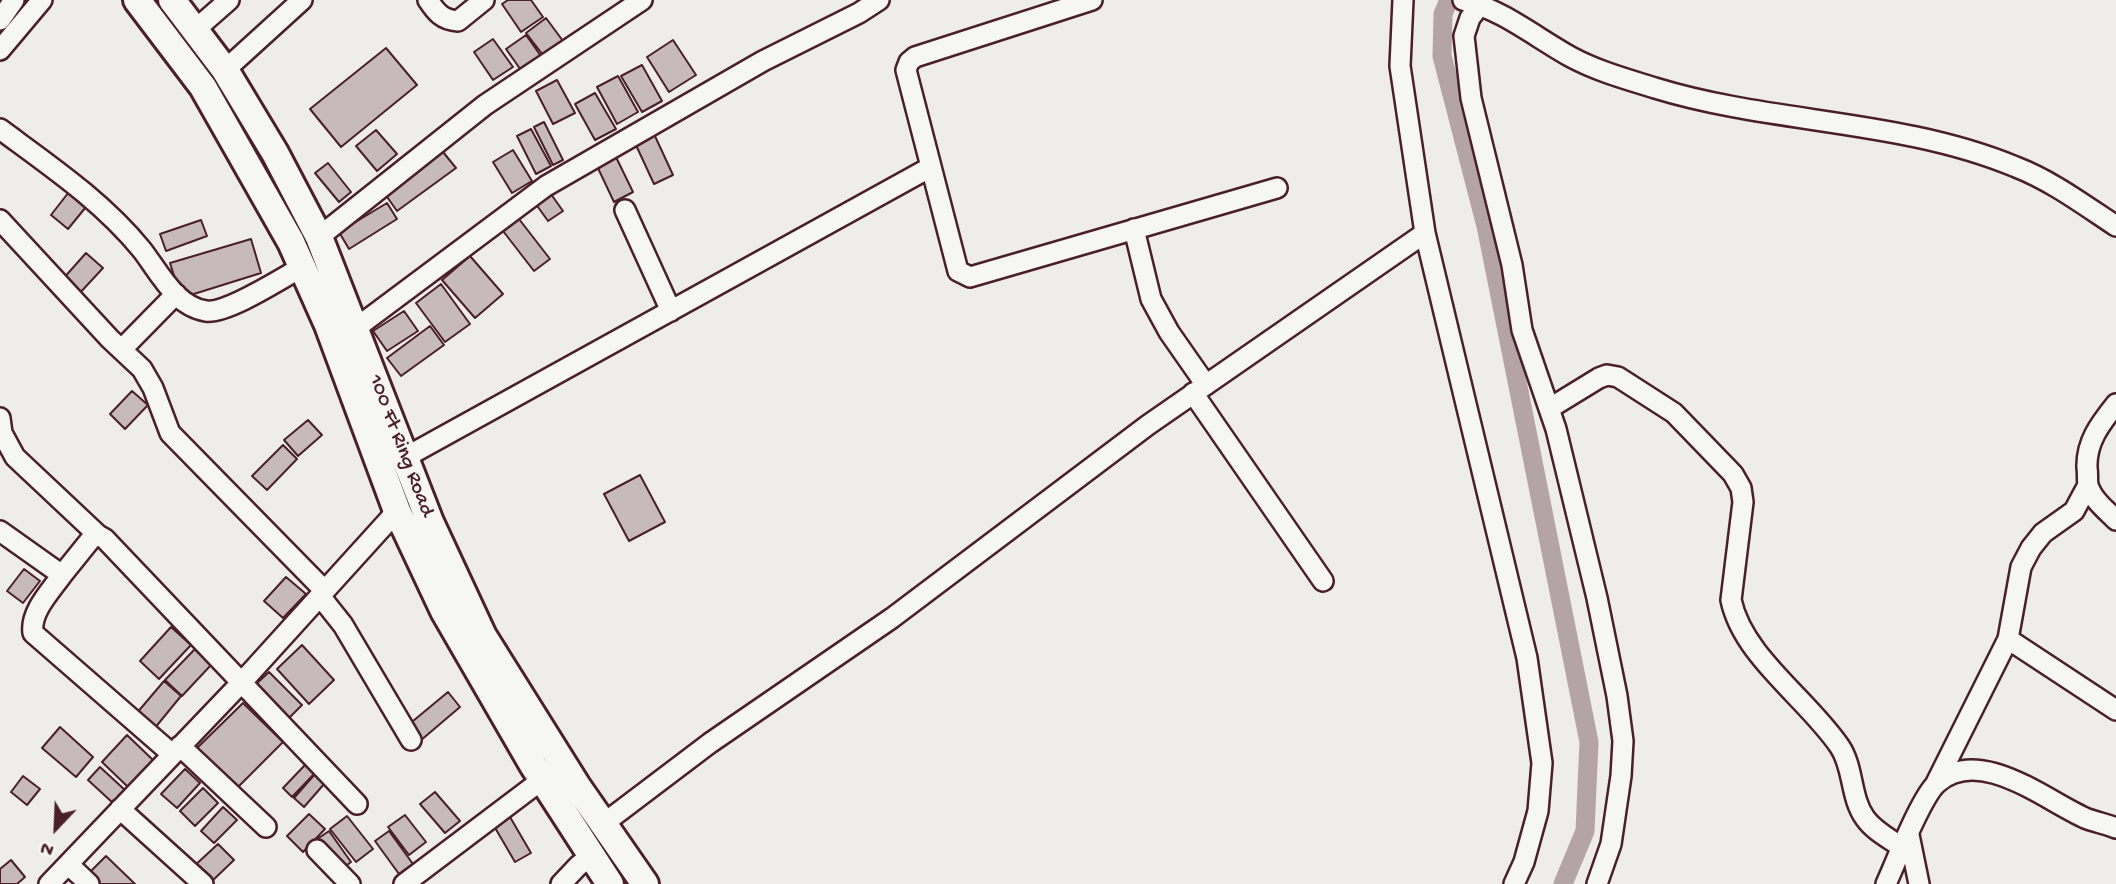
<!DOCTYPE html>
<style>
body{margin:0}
#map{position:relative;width:2116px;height:884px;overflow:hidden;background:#efedea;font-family:"Gochi Hand",sans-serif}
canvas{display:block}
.north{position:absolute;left:21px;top:793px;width:70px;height:70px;-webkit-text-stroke:5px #f6f6f2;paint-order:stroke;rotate:203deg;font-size:19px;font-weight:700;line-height:28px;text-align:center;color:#4a1f2b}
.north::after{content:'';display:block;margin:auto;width:24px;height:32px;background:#4a1f2b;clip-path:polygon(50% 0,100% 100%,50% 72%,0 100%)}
</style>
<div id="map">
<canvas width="2116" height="884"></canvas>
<div class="north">N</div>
</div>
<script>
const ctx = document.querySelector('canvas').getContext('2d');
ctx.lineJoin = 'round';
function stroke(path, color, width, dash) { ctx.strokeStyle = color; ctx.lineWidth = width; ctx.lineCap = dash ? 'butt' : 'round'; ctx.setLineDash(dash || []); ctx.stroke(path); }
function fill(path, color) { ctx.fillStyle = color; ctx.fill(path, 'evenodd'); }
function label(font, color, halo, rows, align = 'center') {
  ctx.font = font + ' "Gochi Hand",sans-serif'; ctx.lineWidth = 5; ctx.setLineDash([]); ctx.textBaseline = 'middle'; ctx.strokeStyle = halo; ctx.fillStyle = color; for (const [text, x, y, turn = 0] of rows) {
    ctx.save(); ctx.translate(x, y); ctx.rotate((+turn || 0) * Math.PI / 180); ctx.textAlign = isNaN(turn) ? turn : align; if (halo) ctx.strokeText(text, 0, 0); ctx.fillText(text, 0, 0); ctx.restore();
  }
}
const canal = new Path2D(`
 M1449,0L1443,14L1442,56L1486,226L1589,742L1585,831L1563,884`);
const building = new Path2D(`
 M508,0H531L543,17L521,32L502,4Z
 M546,18L563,41L543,55L526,33Z
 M526,35L543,59L523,73L506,49Z
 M493,39L513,67L493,80L474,52Z
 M673,40L696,75L669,92L647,57Z
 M386,48L417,85L341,147L310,109Z
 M642,65L662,101L642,112L621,76Z
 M618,76L638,112L617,124L597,87Z
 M557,80L575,113L553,124L536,91Z
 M595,93L616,129L595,140L575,104Z
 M544,122L563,160L553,165L534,127Z
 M531,129L551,166L536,174L517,136Z
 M376,130L397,154L377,171L356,146Z
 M654,134L673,175L654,184L635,143Z
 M513,150L532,181L512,193L493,162Z
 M443,152L456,168L397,211L385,194Z
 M615,155L633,192L614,202L596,164Z
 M328,163L351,192L339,202L315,173Z
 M72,188L90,202L68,229L51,215Z
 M548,190L563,211L548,221L533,200Z
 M387,203L397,219L349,249L339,232Z
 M519,219L550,259L534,271L503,231Z
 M201,220L207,236L166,251L160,234Z
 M251,239L261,273L181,298L170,263Z
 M86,253L103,268L78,295L62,280Z
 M470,256L503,294L475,318L442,280Z
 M441,284L470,324L445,342L416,303Z
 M404,311L418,331L387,351L373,331Z
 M430,326L444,345L401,376L387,358Z
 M132,391L148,405L125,429L110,414Z
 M308,420L322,435L298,456L284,440Z
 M283,445L297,459L267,490L252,476Z
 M640,475L665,522L629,541L604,494Z
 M24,569L40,581L23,603L7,591Z
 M286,577L306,594L283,618L264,601Z
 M171,627L191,645L159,679L140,661Z
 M302,645L334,680L309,704L277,669Z
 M195,649L211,665L182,696L165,680Z
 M269,672L302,705L287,720L254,686Z
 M164,681L181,696L154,729L136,714Z
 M448,692L460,707L420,741L407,726Z
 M243,703L283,742L234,791L194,751Z
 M60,727L93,757L76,777L42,748Z
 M127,735L154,761L129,788L102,762Z
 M305,765L314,774L292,797L283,788Z
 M100,767L126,791L114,804L88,780Z
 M185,769L200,783L177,808L161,794Z
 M315,774L325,783L304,807L294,798Z
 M23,776L40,789L27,805L11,792Z
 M203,788L218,803L195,826L180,811Z
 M435,792L460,821L445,833L420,804Z
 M223,807L237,820L214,843L201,831Z
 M309,814L325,829L303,852L287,836Z
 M405,815L426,842L409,855L388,827Z
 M347,816L373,849L356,862L330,829Z
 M510,817L531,853L515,862L494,826Z
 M329,831L351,862L339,871L316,840Z
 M389,831L413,864L399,874L375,841Z
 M218,844L234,860L209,884L192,868Z
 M106,856L135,884H98L88,874Z
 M11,860L25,877L17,884H0V869Z`);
const minor = new Path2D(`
 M428,0C436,12 442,20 458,21L484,0
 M1092,0L915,57L909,62L906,70L958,271L970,277L1277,188
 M1403,0L1400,66L1425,233L1527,658L1542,763L1538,811L1524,862L1514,884
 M1463,0C1503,10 1535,37 1571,57C1597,71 1626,79 1655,88C1772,124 1901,119 2016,167C2052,181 2084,205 2116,226
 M1479,6L1470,18L1464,36L1471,98L1512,265L1522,330L1556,429L1597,598L1617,696L1623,741L1621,776L1611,844L1597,884
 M0,20L14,0
 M196,29L229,0
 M0,50L42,0
 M225,70L302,0
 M0,129C50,166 102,201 142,250C159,272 176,307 206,311C227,314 282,278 302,267
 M625,210L671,311
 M0,220L110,339L142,369L153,388L170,433L325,591
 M1134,229L1151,299L1169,332L1206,385
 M319,237L485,105L642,0
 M356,328L546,186L763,61L859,13L879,0
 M122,349L176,294
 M1193,393L1323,581
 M2116,404C2100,424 2086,442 2087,468C2088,473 2087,480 2088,485C2092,499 2106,510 2116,520
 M1550,408L1599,378L1607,375L1618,377L1674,413L1733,474L1741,488L1743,502L1731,600C1743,657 1808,699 1840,747C1854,768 1850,797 1865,818C1874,831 1890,839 1903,848
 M0,418L2,433L15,457L98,535
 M404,458L929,168
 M0,531L62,575L91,539L98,535L105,539L357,804
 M62,575C50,592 30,612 33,633L172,754
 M320,596L343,625L411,740
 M2008,639L2116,710
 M180,746L266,827
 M1936,783L2008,639L2021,567L2031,548L2043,533L2074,511L2088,485
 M120,809L203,884
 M603,824L710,743L892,618L1148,425L1425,233
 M1909,835L1919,884
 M317,850L350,884
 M69,865L89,884
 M49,884L242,682L397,511
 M404,884L543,779
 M561,884L578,866L592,855
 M1886,884C1896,862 1921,797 1937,783C1979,745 2045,800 2085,818C2095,822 2106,824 2116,828`);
const major = new Path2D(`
 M137,0L203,87L291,242L328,325L397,511L444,611L533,765L610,884
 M172,0L225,70L275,153L319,237L430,522L483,636L577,786L645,884`);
const streetNames = [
 ["100 Ft Ring Road",400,446,69]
];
stroke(canal, '#b4a4a5', 19);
fill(building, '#c6babb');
stroke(building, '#4a1f2b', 2);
stroke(minor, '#4a1f2b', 24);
stroke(major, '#4a1f2b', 32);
stroke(minor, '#f6f6f2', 19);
stroke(major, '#f6f6f2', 26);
label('21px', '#4a1f2b', '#f6f6f2', streetNames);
</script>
